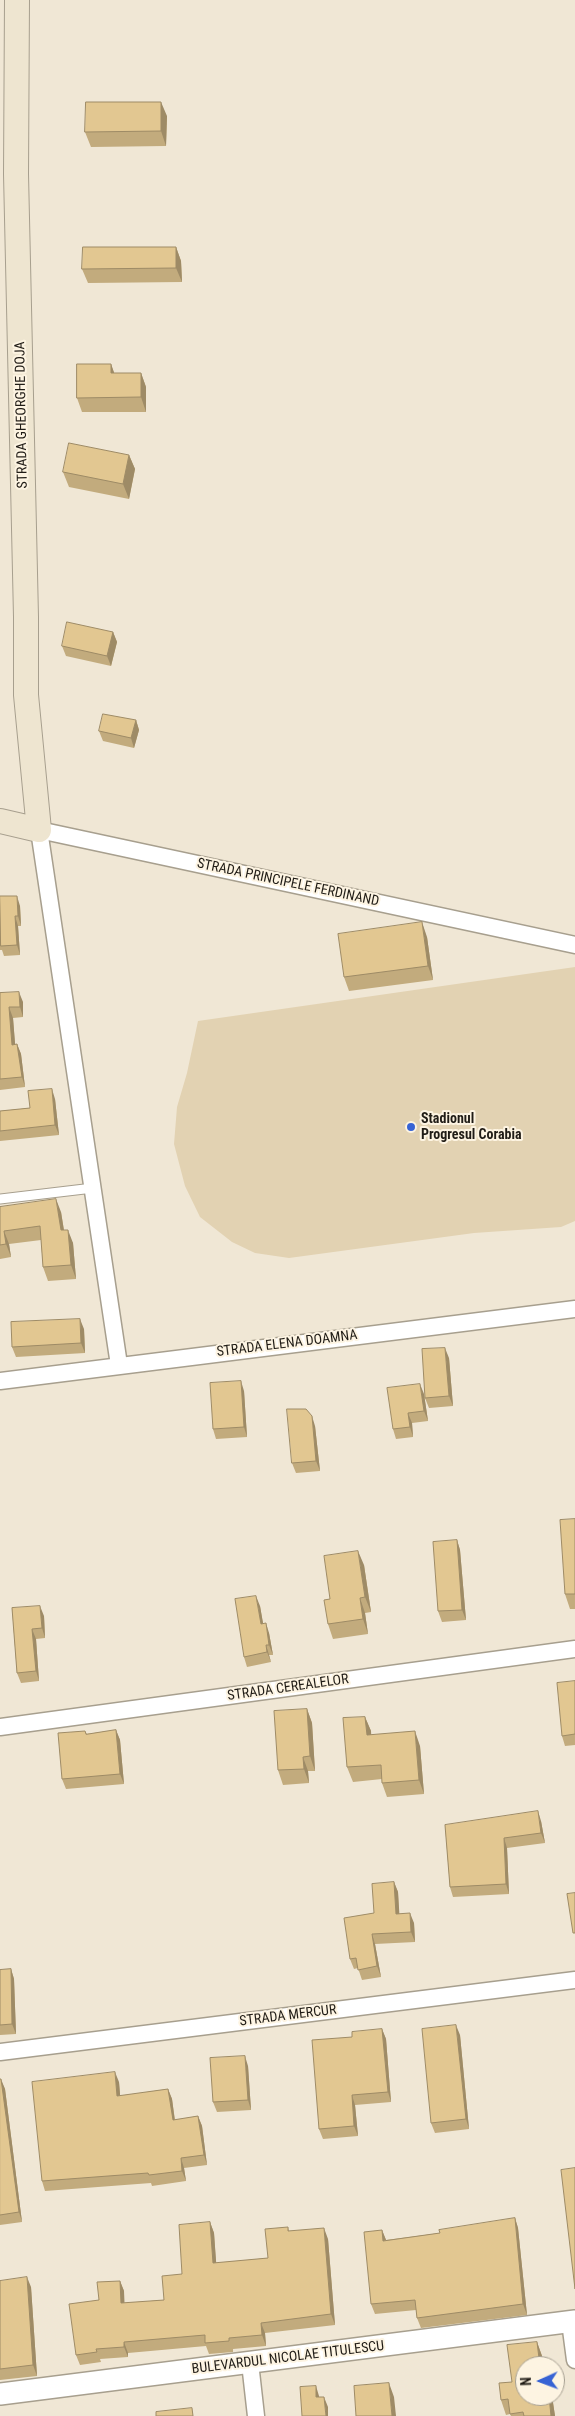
<!DOCTYPE html>
<style>
body{margin:0}
#map{position:relative;width:575px;height:2416px;overflow:hidden;background:#f0e7d5;font-family:"Roboto Condensed",sans-serif}
canvas{display:block}
.north{position:absolute;left:515px;top:2356px;width:50px;height:50px;box-sizing:border-box;background:#fdf4e2;border:1px solid #a59e90;border-radius:50%;rotate:268deg;font-size:14px;font-weight:700;line-height:20px;text-align:center;color:#201c16}
.north::after{content:'';display:block;margin:auto;width:18px;height:22px;background:#3763d4;clip-path:polygon(50% 0,100% 100%,50% 72%,0 100%)}
</style>
<div id="map">
<canvas width="575" height="2416"></canvas>
<div class="north">N</div>
</div>
<script>
const ctx = document.querySelector('canvas').getContext('2d');
ctx.lineJoin = 'round';
function fill(path, color) { ctx.fillStyle = color; ctx.fill(path, 'evenodd'); }
function stroke(path, color, width, dash) { ctx.strokeStyle = color; ctx.lineWidth = width; ctx.lineCap = dash ? 'butt' : 'round'; ctx.setLineDash(dash || []); ctx.stroke(path); }
function label(font, color, halo, rows, align = 'center') {
  ctx.font = font + ' "Roboto Condensed",sans-serif'; ctx.lineWidth = 4; ctx.setLineDash([]); ctx.textBaseline = 'middle'; ctx.strokeStyle = halo; ctx.fillStyle = color; for (const [text, x, y, turn = 0] of rows) {
    ctx.save(); ctx.translate(x, y); ctx.rotate((+turn || 0) * Math.PI / 180); ctx.textAlign = isNaN(turn) ? turn : align; if (halo) ctx.strokeText(text, 0, 0); ctx.fillText(text, 0, 0); ctx.restore();
  }
}
const green = new Path2D(`
 M575,967V1221L561,1227L474,1233L289,1258L255,1253L232,1242L200,1217L185,1186L174,1144L177,1107L187,1073L198,1021Z`);
const service = new Path2D(`
 M0,1199L93,1188`);
const minor = new Path2D(`
 M119,1365L39,830L575,945
 M0,1381L575,1309
 M0,1727L575,1649
 M0,2052L575,1980
 M570,2322L575,2360
 M250,2363L256,2416`);
const tertiary = new Path2D(`
 M0,2394L575,2321`);
const secondary = new Path2D(`
 M0,821L39,830L26,695V617L16,174L17,0`);
const wall = new Path2D(`
 M167,116L166,146L91,147L85,132Z
 M176,247L181,261L182,282L88,283L82,269Z
 M111,364L114,373H141L146,387V412H82L77,398Z
 M129,455L135,469L129,499L69,487L63,472Z
 M113,632L117,642L111,666L66,656L62,646Z
 M136,720L139,730L134,748L103,741L99,731Z
 M0,896L20,906L21,926H18L20,955L4,956L2,950H0Z
 M427,937L433,980L349,991L344,977Z
 M0,993L23,1002V1017L13,1018L15,1045L17,1044L21,1054L25,1087L0,1090Z
 M55,1099L59,1135L0,1141V1111L30,1108Z
 M0,1207L61,1212L64,1230L73,1243L76,1279L48,1281L43,1267L41,1240L9,1244L11,1257L0,1259Z
 M84,1329L85,1353L16,1357L12,1347Z
 M449,1358L453,1406L429,1408L425,1398Z
 M244,1391L247,1437L216,1439L213,1429Z
 M424,1394L428,1421L412,1423L413,1437L396,1439L393,1429Z
 M315,1426L320,1471L296,1473L292,1463Z
 M575,1519V1609H570L565,1594Z
 M457,1540L460,1550L466,1620L442,1622L438,1611Z
 M364,1565L371,1612L365,1613L368,1634L333,1639L328,1624L330,1599Z
 M260,1606L263,1624L269,1633L273,1655H269L271,1662L247,1667L244,1657Z
 M12,1608L44,1616L45,1638L36,1639L39,1681L21,1683L17,1673Z
 M575,1681V1745L565,1746L562,1736Z
 M307,1709L312,1723L315,1771H308L309,1783L283,1785L278,1770Z
 M365,1717L371,1731V1735L420,1746L424,1794L387,1797L382,1783V1779L353,1782L347,1767Z
 M116,1730L120,1740L124,1784L66,1789L62,1779L85,1731L87,1734Z
 M541,1821L545,1843L507,1848L509,1894L453,1897L450,1887L445,1825Z
 M394,1882L398,1892L399,1914L414,1923L415,1942L375,1944L381,1977L362,1980L358,1968L354,1969L350,1959L374,1913Z
 M11,1969L14,1979L16,2034L0,2035V1970Z
 M382,2029L386,2039L391,2102L355,2105L358,2136L323,2139L319,2129L352,2037Z
 M460,2035L469,2129L435,2133L431,2123Z
 M248,2066L251,2110L217,2112L213,2102Z
 M0,2079L5,2089L22,2222L0,2225Z
 M119,2082L120,2096L168,2089L172,2099L175,2120L198,2116L202,2126L207,2165L184,2168L186,2181L152,2186L151,2183L45,2191L42,2181Z
 M515,2218L518,2228L527,2315L421,2328L417,2318L416,2310L375,2314L371,2304L382,2230L386,2240L440,2233Z
 M210,2222L214,2233L216,2263L268,2258L288,2227L289,2231L328,2239L335,2325L265,2333L266,2346L233,2349V2352L209,2354L206,2346L128,2353V2357L100,2359L101,2362L80,2365L76,2355L99,2300L120,2281L124,2291V2303L164,2300L182,2274Z
 M0,2281L31,2287L37,2376L0,2380Z
 M537,2342L542,2356L525,2366L552,2396L555,2416H511L510,2414L506,2415L501,2400L512,2382Z`);
const shadedWall = new Path2D(`
 M161,102L167,116L166,146L161,131Z
 M176,247L181,261L182,282L176,268Z
 M111,364L116,378L111,373Z
 M141,373L146,387V412L141,397Z
 M129,455L135,469L129,499L123,484Z
 M113,632L117,642L111,666L107,656Z
 M136,720L139,730L134,748L131,738Z
 M17,896L20,906L21,926L18,916Z
 M15,916L18,926L20,955L17,945Z
 M422,922L427,937L433,980L428,966Z
 M19,992L23,1002V1017L20,1007Z
 M9,1007L13,1018L16,1055L12,1045Z
 M17,1044L21,1054L25,1087L22,1077Z
 M52,1089L55,1099L59,1135L55,1125Z
 M56,1199L61,1212L66,1244L61,1230Z
 M68,1230L73,1243L76,1279L71,1265Z
 M4,1231L9,1244L11,1257L6,1244Z
 M80,1319L84,1329L85,1353L81,1343Z
 M445,1348L449,1358L453,1406L449,1396Z
 M241,1381L244,1391L247,1437L244,1427Z
 M420,1384L424,1394L428,1421L424,1411Z
 M408,1413L412,1423L413,1437L410,1427Z
 M312,1416L315,1426L320,1471L316,1461Z
 M457,1540L460,1550L466,1620L462,1610Z
 M358,1551L364,1565L371,1612L365,1597Z
 M256,1596L260,1606L265,1634L261,1624Z
 M360,1598L365,1613L368,1634L363,1619Z
 M40,1606L44,1616L45,1638L42,1628Z
 M266,1623L269,1633L273,1655L269,1645Z
 M32,1629L36,1639L39,1681L36,1671Z
 M266,1645L269,1655L271,1662L267,1652Z
 M307,1709L312,1723L315,1771L310,1756Z
 M365,1717L371,1731L372,1749L367,1735Z
 M116,1730L120,1740L124,1784L120,1774Z
 M415,1731L420,1746L424,1794L419,1780Z
 M303,1757L308,1771L309,1783L304,1769Z
 M538,1811L541,1821L545,1843L541,1833Z
 M504,1838L507,1848L509,1894L506,1884Z
 M394,1882L398,1892L400,1924L396,1914Z
 M410,1913L414,1923L415,1942L411,1932Z
 M372,1934L375,1944L381,1977L377,1966Z
 M11,1969L14,1979L16,2034L12,2024Z
 M456,2025L460,2035L469,2129L466,2119Z
 M382,2029L386,2039L391,2102L388,2092Z
 M245,2056L248,2066L251,2110L248,2100Z
 M115,2072L119,2082L121,2106L117,2096Z
 M1,2079L5,2089L22,2222L19,2212Z
 M168,2089L172,2099L176,2130L173,2120Z
 M352,2095L355,2105L358,2136L354,2126Z
 M198,2116L202,2126L207,2165L204,2155Z
 M181,2158L184,2168L186,2181L182,2171Z
 M515,2218L518,2228L527,2315L523,2304Z
 M210,2222L214,2233L217,2274L213,2263Z
 M324,2228L328,2239L335,2325L331,2314Z
 M382,2230L386,2240L383,2241Z
 M27,2277L31,2287L37,2376L33,2365Z
 M120,2281L124,2291L125,2314L121,2303Z
 M261,2323L265,2333L266,2346L262,2335Z
 M124,2342L128,2353V2357L124,2347Z
 M537,2342L542,2356L543,2366H540Z
 M389,2383L394,2397L396,2416H392Z
 M316,2386L319,2396L320,2407L316,2397Z
 M549,2396H552L555,2416H551Z
 M324,2397L328,2407V2416H326Z`);
const building = new Path2D(`
 M86,102H161V131L85,132Z
 M83,247H176V268L82,269Z
 M77,364H111V373H141V397L77,398Z
 M69,443L129,455L123,484L63,472Z
 M67,622L113,632L107,656L62,646Z
 M103,714L136,720L131,738L99,731Z
 M0,896H17L18,916H15L17,945L1,946Z
 M422,922L428,966L344,977L338,934Z
 M19,992L20,1007H9L12,1045L17,1044L22,1077L0,1079V993Z
 M52,1089L55,1125L0,1131V1111L30,1108L28,1091Z
 M56,1199L61,1230H68L71,1265L43,1267L40,1226L4,1231L6,1244L0,1245V1207Z
 M80,1319L81,1343L12,1347L11,1322Z
 M445,1348L449,1396L425,1398L422,1349Z
 M241,1381L244,1427L213,1429L210,1383Z
 M420,1384L424,1411L408,1413L410,1427L393,1429L387,1388Z
 M287,1409H306L312,1416L316,1461L292,1463Z
 M575,1519V1594H565L560,1520Z
 M457,1540L462,1610L438,1611L433,1542Z
 M358,1551L365,1597L360,1598L363,1619L328,1624L324,1600L330,1599L324,1556Z
 M256,1596L261,1624L266,1623L269,1645H266L267,1652L244,1657L235,1599Z
 M40,1606L42,1628L32,1629L36,1671L17,1673L12,1608Z
 M575,1681V1734L562,1736L557,1683Z
 M307,1709L310,1756L303,1757L304,1769L278,1770L274,1711Z
 M365,1717L367,1735L415,1731L419,1780L382,1783L381,1765L347,1767L343,1718Z
 M116,1730L120,1774L62,1779L58,1733L85,1731L86,1734Z
 M538,1811L541,1833L504,1838L506,1884L450,1887L445,1825Z
 M394,1882L396,1914L410,1913L411,1932L372,1934L377,1966L358,1970L356,1958L350,1959L344,1918L374,1913L372,1884Z
 M575,1893V1933H573L567,1894Z
 M11,1969L12,2024L0,2025V1970Z
 M456,2025L466,2119L431,2123L422,2029Z
 M382,2029L388,2092L352,2095L354,2126L319,2129L312,2040L352,2037V2032Z
 M245,2056L248,2100L213,2102L210,2058Z
 M115,2072L117,2096L168,2089L173,2120L198,2116L204,2155L181,2158L182,2171L149,2175L148,2173L42,2181L32,2082Z
 M0,2079H1L19,2212L0,2215Z
 M575,2168V2289L561,2170Z
 M515,2218L523,2304L417,2318L415,2300L371,2304L364,2232L382,2230L383,2241L440,2233L439,2230Z
 M210,2222L213,2263L268,2258L265,2229L288,2227V2231L324,2228L331,2314L261,2323L262,2335L229,2338V2341L205,2343V2335L124,2342V2347L96,2349L97,2352L76,2355L69,2304L99,2300L97,2282L120,2281L121,2303L164,2300L162,2276L182,2274L179,2225Z
 M27,2277L33,2365L0,2369V2281Z
 M537,2342L540,2366H525V2396H549L551,2416H524L523,2412L510,2414L508,2399L501,2400L499,2383L512,2382L507,2345Z
 M389,2383L392,2416H356L354,2386Z
 M316,2386V2397H324L326,2416H302L300,2387Z
 M192,2408L193,2416H156V2412Z`);
const markers = [
 [411,1127,5,"#3763d4"]
];
const streetNames = [
 ["STRADA GHEORGHE DOJA",22,415,-91],
 ["STRADA PRINCIPELE FERDINAND",288,883,12],
 ["STRADA ELENA DOAMNA",287,1344,-7],
 ["STRADA CEREALELOR",288,1688,-8],
 ["STRADA MERCUR",288,2016,-7],
 ["BULEVARDUL NICOLAE TITULESCU",288,2358,-7]
];
const poiNames = [
 ["Stadionul",421,1119],
 ["Progresul Corabia",421,1135]
];
fill(green, '#e2d2b2');
stroke(service, '#a79f8e', 11);
stroke(minor, '#a79f8e', 19);
stroke(tertiary, '#a79f8e', 24);
stroke(secondary, '#a79f8e', 26);
stroke(service, '#fff', 9);
stroke(minor, '#fff', 16);
stroke(tertiary, '#fff', 21);
stroke(secondary, '#eee5d0', 24);
fill(wall, '#c2ab7d');
fill(shadedWall, '#9e8b66');
fill(building, '#e2c791');
stroke(building, '#9e8b66', 1);
for (const [x, y, r, color] of markers) { const dot = new Path2D(); dot.arc(x, y, r, 0, 2 * Math.PI); ctx.fillStyle = color; ctx.fill(dot); stroke(dot, '#fdf4e2', 2); }
label('14px', '#201c16', '#fdf4e2', streetNames);
label('bold 14px', '#201c16', '#fdf4e2', poiNames, 'left');
</script>
